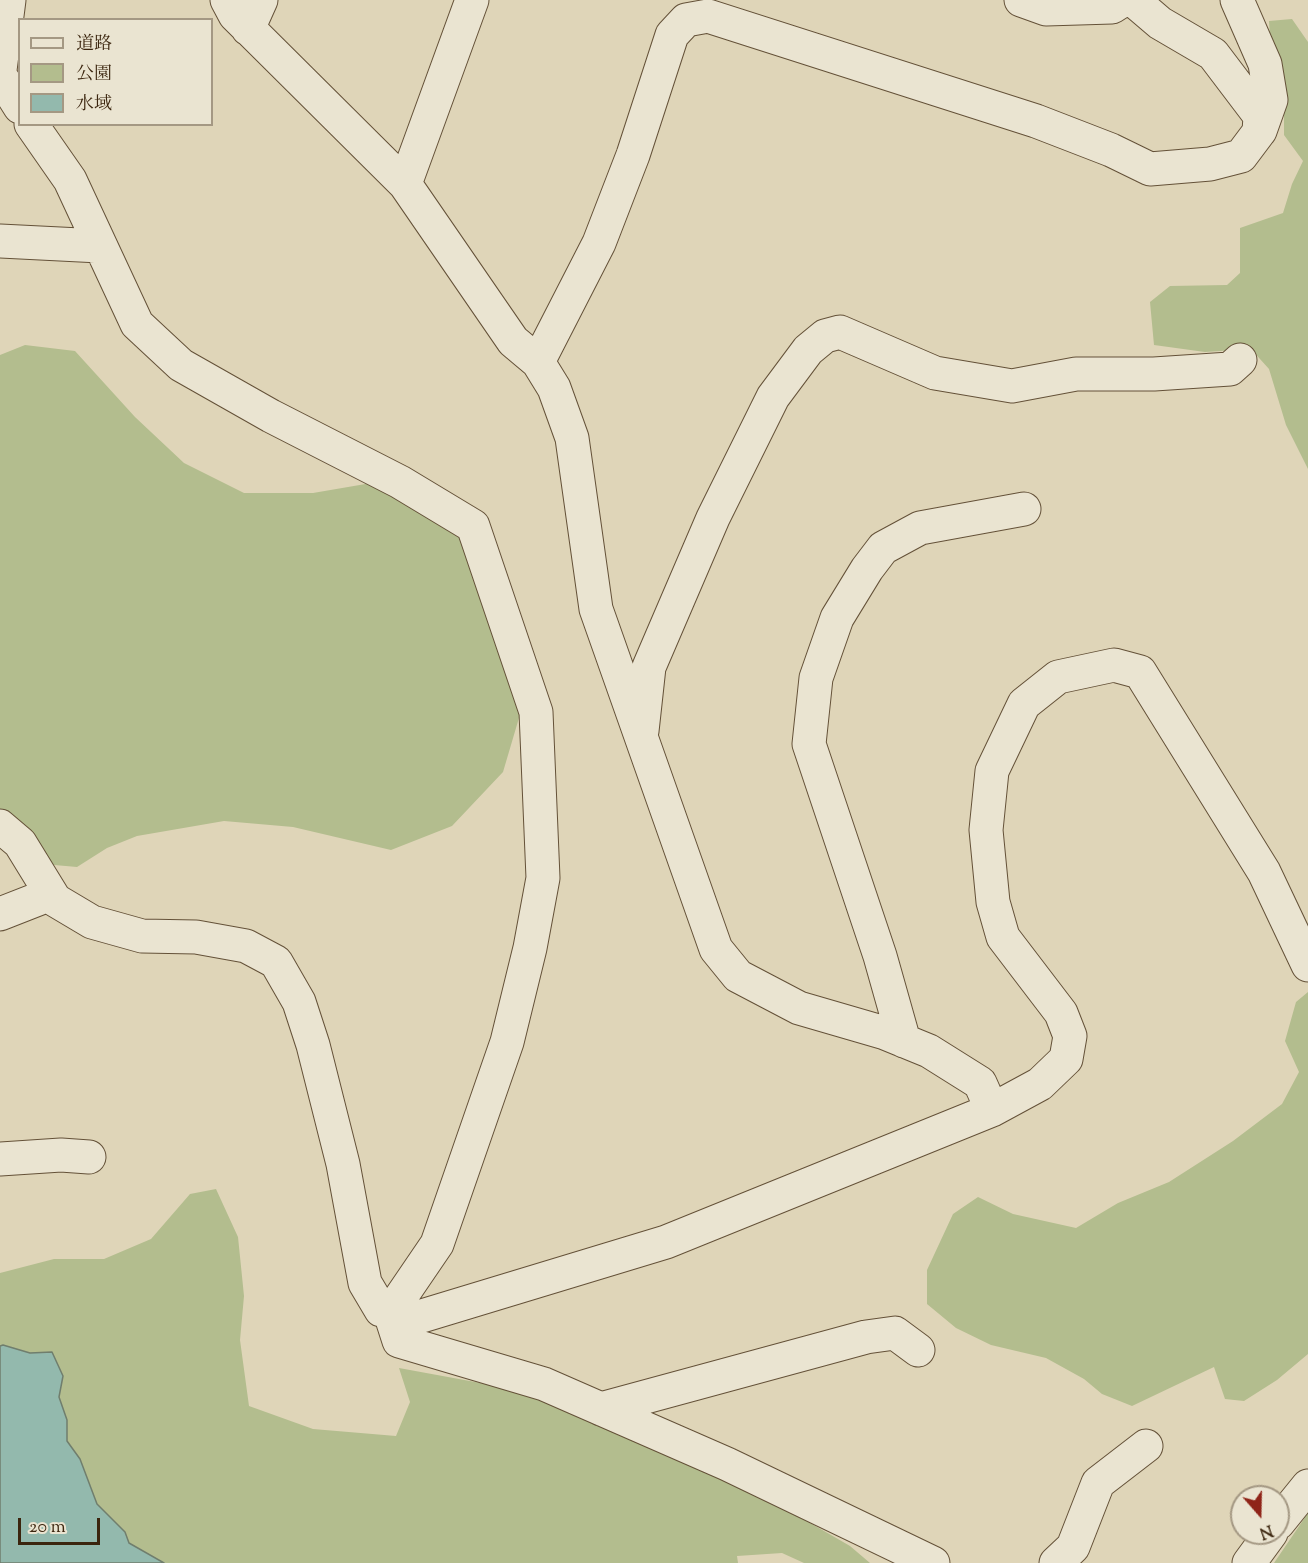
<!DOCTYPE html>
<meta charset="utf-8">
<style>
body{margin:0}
#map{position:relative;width:1308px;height:1563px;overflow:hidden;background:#dfd5b8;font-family:"Sorts Mill Goudy","Noto Serif JP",serif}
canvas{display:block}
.legend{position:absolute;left:18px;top:18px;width:195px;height:108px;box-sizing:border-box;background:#eae4d1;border:2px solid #a49883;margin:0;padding:8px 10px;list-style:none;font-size:18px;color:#3b250e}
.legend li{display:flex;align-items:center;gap:12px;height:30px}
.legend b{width:30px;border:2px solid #a49883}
.north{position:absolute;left:1230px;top:1485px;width:60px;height:60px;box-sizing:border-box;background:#eae4d1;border:2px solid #a49883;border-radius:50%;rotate:160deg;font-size:16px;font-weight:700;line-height:24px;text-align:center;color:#3b250e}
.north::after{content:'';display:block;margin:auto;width:21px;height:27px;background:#8f2418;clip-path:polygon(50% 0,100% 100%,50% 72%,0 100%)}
.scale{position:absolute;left:18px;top:1518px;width:82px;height:27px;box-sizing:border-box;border:3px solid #3b250e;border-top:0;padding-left:8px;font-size:18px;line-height:21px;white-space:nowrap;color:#3b250e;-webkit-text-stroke:4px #eae4d1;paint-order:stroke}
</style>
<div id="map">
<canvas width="1308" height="1563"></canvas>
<ul class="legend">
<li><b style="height:8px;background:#eae4d1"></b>道路</li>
<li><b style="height:16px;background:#b3bd8e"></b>公園</li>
<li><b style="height:16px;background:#93b9ad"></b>水域</li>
</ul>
<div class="north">N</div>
<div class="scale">20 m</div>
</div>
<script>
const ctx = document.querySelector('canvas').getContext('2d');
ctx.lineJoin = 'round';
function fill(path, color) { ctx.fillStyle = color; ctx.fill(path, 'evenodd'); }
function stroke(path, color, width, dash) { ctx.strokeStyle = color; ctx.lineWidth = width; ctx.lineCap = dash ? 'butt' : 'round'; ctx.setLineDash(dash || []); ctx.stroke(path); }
const green = new Path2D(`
 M1292,19L1308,42V469L1286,425L1269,369L1251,349L1205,352L1154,345L1150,302L1170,286L1227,285L1240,273V228L1283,213L1292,184L1303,161L1284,135V102L1271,56L1269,21Z
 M25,345L75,351L135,417L184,463L244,493H313L383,481L457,527L529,684L503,772L452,826L391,850L293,827L224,821L137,836L107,848L77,867L43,864L0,821V355Z
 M1308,992V1354L1277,1380L1244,1401L1225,1399L1214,1367L1132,1406L1102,1394L1084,1379L1046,1358L991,1345L956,1328L927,1304V1270L953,1214L978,1197L1013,1214L1076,1228L1118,1203L1169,1182L1233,1141L1282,1104L1299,1072L1285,1041L1296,1002Z
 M216,1189L238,1237L244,1296L240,1340L249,1406L313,1429L396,1436L410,1402L399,1368L535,1393L734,1479L850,1546L870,1563H804L782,1553L737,1556L738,1563H164L129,1543L125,1532L97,1504L80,1459L67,1442V1420L59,1397L63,1376L30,1353L0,1346V1273L54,1259H104L151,1239L190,1194Z
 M1308,1513V1563H1274Z`);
const water = new Path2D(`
 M3,1345L30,1353L52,1352L63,1376L59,1397L67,1420V1441L80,1459L97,1504L125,1532L129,1543L164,1563H0V1346Z`);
const minor = new Path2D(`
 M227,0L235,15L405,184L513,341L538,362
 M1021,0L1046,9L1112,7L1123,0
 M1237,0L1265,64L1271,100L1260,131
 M248,29L261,0
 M0,70L9,0
 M0,75L20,107
 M31,124L70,180L137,324L181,365L271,416L400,482L473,526L536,712L543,878L530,948L507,1042L437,1244L390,1313L399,1341L544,1384L727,1464L933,1563
 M405,184L472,0
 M0,241L100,246
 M642,731L649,667L713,518L773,397L808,350L825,336L840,332L935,373L1012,386L1076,374H1154L1230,369L1240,360
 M0,826L20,843L55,900L92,922L142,936L196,937L246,946L276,962L299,1002L313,1045L343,1164L365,1283L381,1310L412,1319L666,1242L992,1110L1040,1084L1066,1059L1070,1036L1061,1013L1003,937L993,902L986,830L992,771L1024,704L1058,677L1114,665L1140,672L1264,872L1308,965
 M0,914L51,894
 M904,1041L880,956L809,744L816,678L837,618L867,569L883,548L920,528L1024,509
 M992,1110L980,1083L929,1051L885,1033L799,1008L738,976L716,949L596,609L572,438L554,388L538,362L599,243L633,155L672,35L686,20L708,16L1036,121L1111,150L1150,169L1210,164L1241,156L1259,132L1260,116L1213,54L1160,23L1133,0
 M0,1159L61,1155L89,1157
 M601,1409L866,1337L895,1333L918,1350
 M1278,1523L1308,1486
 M1056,1563L1073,1547L1098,1483L1146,1446
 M1249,1563L1271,1533`);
fill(green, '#b3bd8e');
fill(water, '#93b9ad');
stroke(water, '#707e6d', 1.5);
stroke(minor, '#645138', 35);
stroke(minor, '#eae4d1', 33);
</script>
